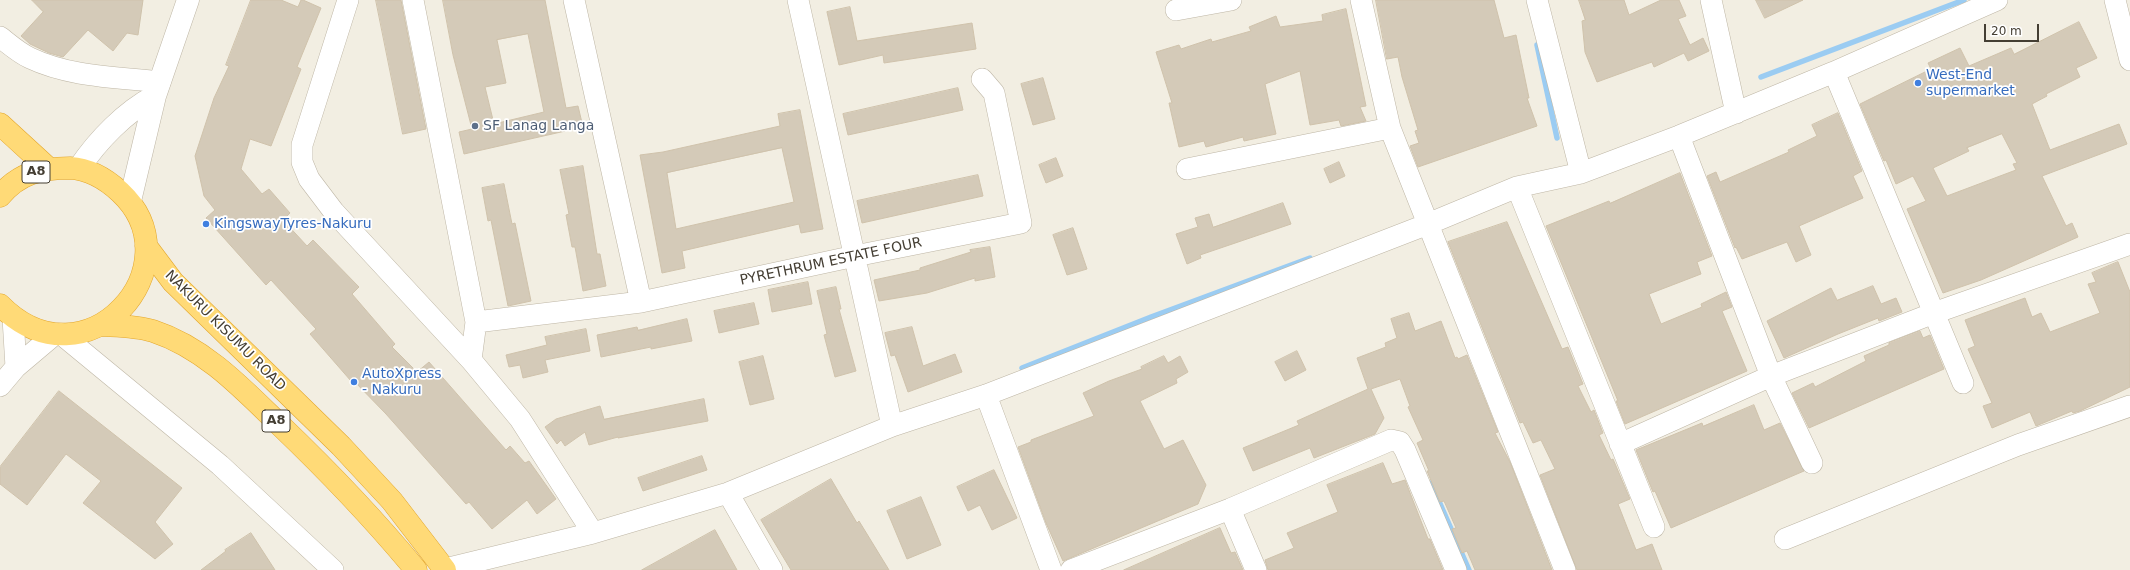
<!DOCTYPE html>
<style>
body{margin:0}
#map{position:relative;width:2130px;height:570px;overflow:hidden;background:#f2eee2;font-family:"DejaVu Sans",sans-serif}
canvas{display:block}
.scale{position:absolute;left:1984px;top:24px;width:55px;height:18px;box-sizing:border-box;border:2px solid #443e33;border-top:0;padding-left:5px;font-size:12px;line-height:14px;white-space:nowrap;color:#443e33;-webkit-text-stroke:3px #fff;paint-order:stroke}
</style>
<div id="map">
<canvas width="2130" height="570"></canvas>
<div class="scale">20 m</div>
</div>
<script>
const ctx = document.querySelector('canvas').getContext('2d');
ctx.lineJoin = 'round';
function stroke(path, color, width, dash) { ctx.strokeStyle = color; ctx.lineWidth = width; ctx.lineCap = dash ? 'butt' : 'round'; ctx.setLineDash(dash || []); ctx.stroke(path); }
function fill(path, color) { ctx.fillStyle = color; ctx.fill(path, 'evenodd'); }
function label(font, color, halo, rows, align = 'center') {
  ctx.font = font + ' "DejaVu Sans",sans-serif'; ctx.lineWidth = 3.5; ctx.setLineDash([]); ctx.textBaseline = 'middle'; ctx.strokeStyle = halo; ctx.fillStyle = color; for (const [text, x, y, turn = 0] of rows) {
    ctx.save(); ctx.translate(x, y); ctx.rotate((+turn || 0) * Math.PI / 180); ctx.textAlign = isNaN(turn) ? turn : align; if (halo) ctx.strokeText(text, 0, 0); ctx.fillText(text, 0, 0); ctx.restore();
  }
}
const stream = new Path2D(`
 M1537,45L1557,138
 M1761,77L1964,0
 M1022,368L1151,317L1310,258
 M1431,483L1469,570`);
const building = new Path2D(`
 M32,0H143L138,35L127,33L113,51L88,30L63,57L49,53L30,44L21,36L43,12Z
 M251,0H281L298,7L301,0H303L321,8L297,67L301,69L271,146L250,139L241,169L262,194L269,189L290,213L283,220L307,246L313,240L359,287L352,294L395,344L392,347L417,372L429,362L506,450L510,446L525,463L529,461L556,499L537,514L527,500L492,529L469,502L466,504L386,414L353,380L351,381L310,334L316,329L271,280L266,285L206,218L215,210L204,196L195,156L214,98L229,66L226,65Z
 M376,0H401L426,129L403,134Z
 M443,0H545L566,108L578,106L583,127L464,154L459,132L472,129L453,55ZM528,34L544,112L494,124L485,87L506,83L497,40Z
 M1376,0H1494L1504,38L1516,35L1529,98H1527L1537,126L1418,167L1410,146L1419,143L1415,131L1418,130L1402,77L1398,57L1387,59Z
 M1579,0H1624L1629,15L1661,0H1679L1686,16L1678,19L1690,45L1703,38L1709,51L1688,61L1684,53L1654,67L1652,62L1597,82L1585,52L1582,21L1585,20Z
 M1756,0H1803L1765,18Z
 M850,7L857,41L972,23L976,49L884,63L883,55L839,65L827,12Z
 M1346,9L1366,106L1360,107L1366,121L1341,126L1339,120L1310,125L1300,71L1265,84L1276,134L1244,141L1243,137L1206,147L1204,141L1179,147L1169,103H1172L1156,52L1179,45L1181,49L1211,39L1212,42L1251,31L1249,27L1276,16L1280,27L1323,21L1322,15Z
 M2079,22L2097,58L2076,68L2080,77L2046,94L2047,96L2032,104L2050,150L2119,124L2127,144L2042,176L2066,226L2072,223L2078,237L1981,280L1943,293L1907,209L1926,201L1913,176L1896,184L1886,160L1884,161L1860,104L1931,69L1928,63L1960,48L1969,66L2011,48L2014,54ZM2002,134L2017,163L2013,164L2016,170L1947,196L1933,168L1969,151L1967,148Z
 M1043,78L1055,119L1033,125L1021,84Z
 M958,88L963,110L848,135L843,114Z
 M800,110L823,229L801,233L799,224L682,251L685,268L662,273L640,155L663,152L780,126L778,114ZM782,148L794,202L676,229L667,173Z
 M1838,113L1862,171L1853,176L1863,198L1799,226L1811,255L1796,262L1787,242L1742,259L1736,247L1735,248L1707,176L1716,172L1720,182L1789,152L1788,150L1817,136L1812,125Z
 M1056,158L1063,176L1046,183L1039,165Z
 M1339,162L1345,176L1330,183L1324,169Z
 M583,166L597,254H600L606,286L583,291L575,247H572L566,215L569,214L560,170Z
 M1680,173L1712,256L1697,262L1701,274L1649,294L1661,324L1702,307L1701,304L1726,292L1732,307L1722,311L1747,371L1625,424L1616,401H1618L1546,226L1609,201L1610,203Z
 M978,175L983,196L862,223L857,201Z
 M504,184L512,224L515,223L531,301L508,306L491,220L488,221L482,188Z
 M1283,203L1291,224L1200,255L1201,258L1187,264L1176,234L1198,227L1195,218L1209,214L1213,227Z
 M1507,222L1562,349L1568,347L1583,384L1578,386L1591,412L1594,410L1603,433L1599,435L1611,460L1613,459L1630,499L1618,504L1636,550L1652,544L1662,570H1577L1540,475L1555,469L1541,440L1533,443L1523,422L1520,423L1448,242Z
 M1073,228L1087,269L1067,275L1053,235Z
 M990,247L995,277L975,281V278L927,293L879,301L874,280L920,270V268L971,252L970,250Z
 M2118,262L2130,292V387L2080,411L2073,413L2072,411L2036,426L2030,412L1992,428L1983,406L1992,403L1968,349L1975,346L1965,320L2025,298L2032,317L2041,313L2050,332L2100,313L2088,284L2096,282L2092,273Z
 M808,282L812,304L772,312L768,290Z
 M1873,286L1881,304L1896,298L1902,312L1879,321L1878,318L1838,334L1784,358L1767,321L1831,288L1837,300Z
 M836,287L841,309H839L856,371L835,377L824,335L827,334L817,291Z
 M754,303L759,324L719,333L714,311Z
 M1409,313L1415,331L1441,321L1455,358L1457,357L1458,359L1467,355L1498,432L1495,433L1510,462L1552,570H1475L1467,551L1462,553L1452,529L1456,528L1444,501L1440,502L1427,471H1429L1417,443L1423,440L1408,407L1410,406L1400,379L1371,389L1384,418L1375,434L1314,458L1310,448L1253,471L1243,448L1299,425L1297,421L1368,389L1357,358L1386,347L1385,343L1397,338L1391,319Z
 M687,319L692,341L651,349V347L601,357L597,335L637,327L638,330Z
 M912,327L923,366L955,354L962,372L908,392L895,355L891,356L885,333Z
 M586,329L590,351L545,360L548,372L523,378L520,365L509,367L506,355L547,345L545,337Z
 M1920,331L1923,338L1930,335L1944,369L1809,428L1792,393L1813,383L1815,387L1866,361L1864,356L1889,345V343Z
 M1297,351L1306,370L1285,381L1275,362Z
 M763,356L774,399L750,405L739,362Z
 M1164,356L1168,363L1180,356L1188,372L1176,379L1177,383L1140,401L1164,449L1183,440L1206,485L1198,504L1063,561L1046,523L1018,447L1031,442V440L1094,416L1083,393L1109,381L1142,369L1141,367Z
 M59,391L182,488L155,522L173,544L155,559L83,503L101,481L66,454L27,505L0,484V467Z
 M704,399L708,421L618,438V437L589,445L585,432L565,446L561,440L557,444L545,427L556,419L600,406L604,419Z
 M1754,405L1764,430L1780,423L1804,471L1671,528L1655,491L1653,492L1636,450L1702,423L1703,426Z
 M702,456L707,470L643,491L638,478Z
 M1383,463L1392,484L1405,480L1428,539H1430L1443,570H1268L1265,560L1294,548L1287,533L1338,512L1327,485Z
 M994,470L1017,518L992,530L980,505L968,511L957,487Z
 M831,479L857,523L859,521L889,570H791L761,520Z
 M921,497L941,545L907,559L887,511Z
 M1220,528L1231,553L1235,552L1243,570H1124Z
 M715,530L737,570H642Z
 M251,533L275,570H201L226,551L225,550Z`);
const minor = new Path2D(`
 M348,0L302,145V162L309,179L334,212L471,360L520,419L593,533
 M413,0L476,322L471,360
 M798,0L892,426
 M1361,0L1390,128L1565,570
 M1537,0L1581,173
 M1711,0L1736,113
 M2115,0L2130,60
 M1176,10L1231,0
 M0,37C9,44 19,53 30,58C70,77 116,77 160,82
 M1834,72L1963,383
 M1679,136L1771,376L1812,463
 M1187,169L1390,128
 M1517,187L1654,527
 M641,302L855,256L1021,223L994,93L982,79
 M13,318L16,367
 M476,322L641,302L574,0
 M61,334L220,465L333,570
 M0,386L16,367L55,334
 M986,395L1051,570
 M1620,444L1771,376L1934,313L2130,244
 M728,493L772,570
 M1230,509L1256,570
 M1785,539L2018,445L2130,406
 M445,569L593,533L728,493L892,426L986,395L1428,224L1517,187L1581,173L1679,136L1834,72L1997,0
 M1071,570L1230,509L1391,440L1400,442L1405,450L1456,570`);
const tertiary = new Path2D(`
 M79,168C98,140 125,112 155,96
 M130,201L155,96L188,0`);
const trunk = new Path2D(`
 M0,124L48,168
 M0,196C19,173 41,168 70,168C89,169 106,179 120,192C198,265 86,392 0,305
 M146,246L173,282L341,446L392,501L445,570
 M102,325C119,326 137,326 153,331C205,348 243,389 281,426C329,472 374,519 416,570`);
const markers = [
 [1918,83,4,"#3f7fe0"],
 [475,126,4,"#5c6f8a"],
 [206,224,4,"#3f7fe0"],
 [354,382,4,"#3f7fe0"]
];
const shields = [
 [36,172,28],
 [276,421,28]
];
const shieldNames = [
 ["A8",36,172],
 ["A8",276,421]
];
const shopNames = [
 ["West-End",1926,75],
 ["supermarket",1926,91],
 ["KingswayTyres-Nakuru",214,224],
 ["AutoXpress",362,374],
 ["- Nakuru",362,390]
];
const serviceNames = [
 ["SF Lanag Langa",483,126]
];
const streetNames = [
 ["PYRETHRUM ESTATE FOUR",831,262,-12],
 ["NAKURU KISUMU ROAD",225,331,45]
];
stroke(stream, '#9bccf2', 5.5);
fill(building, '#d4cab8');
stroke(building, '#cfc2ab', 1);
stroke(minor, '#beb6a5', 22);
stroke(tertiary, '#beb6a5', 23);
stroke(trunk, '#e3a62c', 23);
stroke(minor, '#fff', 21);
stroke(tertiary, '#fff', 22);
stroke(trunk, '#ffda77', 22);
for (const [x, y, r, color] of markers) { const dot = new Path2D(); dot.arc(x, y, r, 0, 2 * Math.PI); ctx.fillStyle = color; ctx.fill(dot); stroke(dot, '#fff', 1.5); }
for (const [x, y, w] of shields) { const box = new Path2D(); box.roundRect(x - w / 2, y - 11, w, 22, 3); ctx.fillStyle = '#fff'; ctx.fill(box); stroke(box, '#443e33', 1); }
label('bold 13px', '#443e33', null, shieldNames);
label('14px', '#366cbe', '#fff', shopNames, 'left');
label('14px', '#4e5e75', '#fff', serviceNames, 'left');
label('14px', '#443e33', '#fff', streetNames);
</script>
